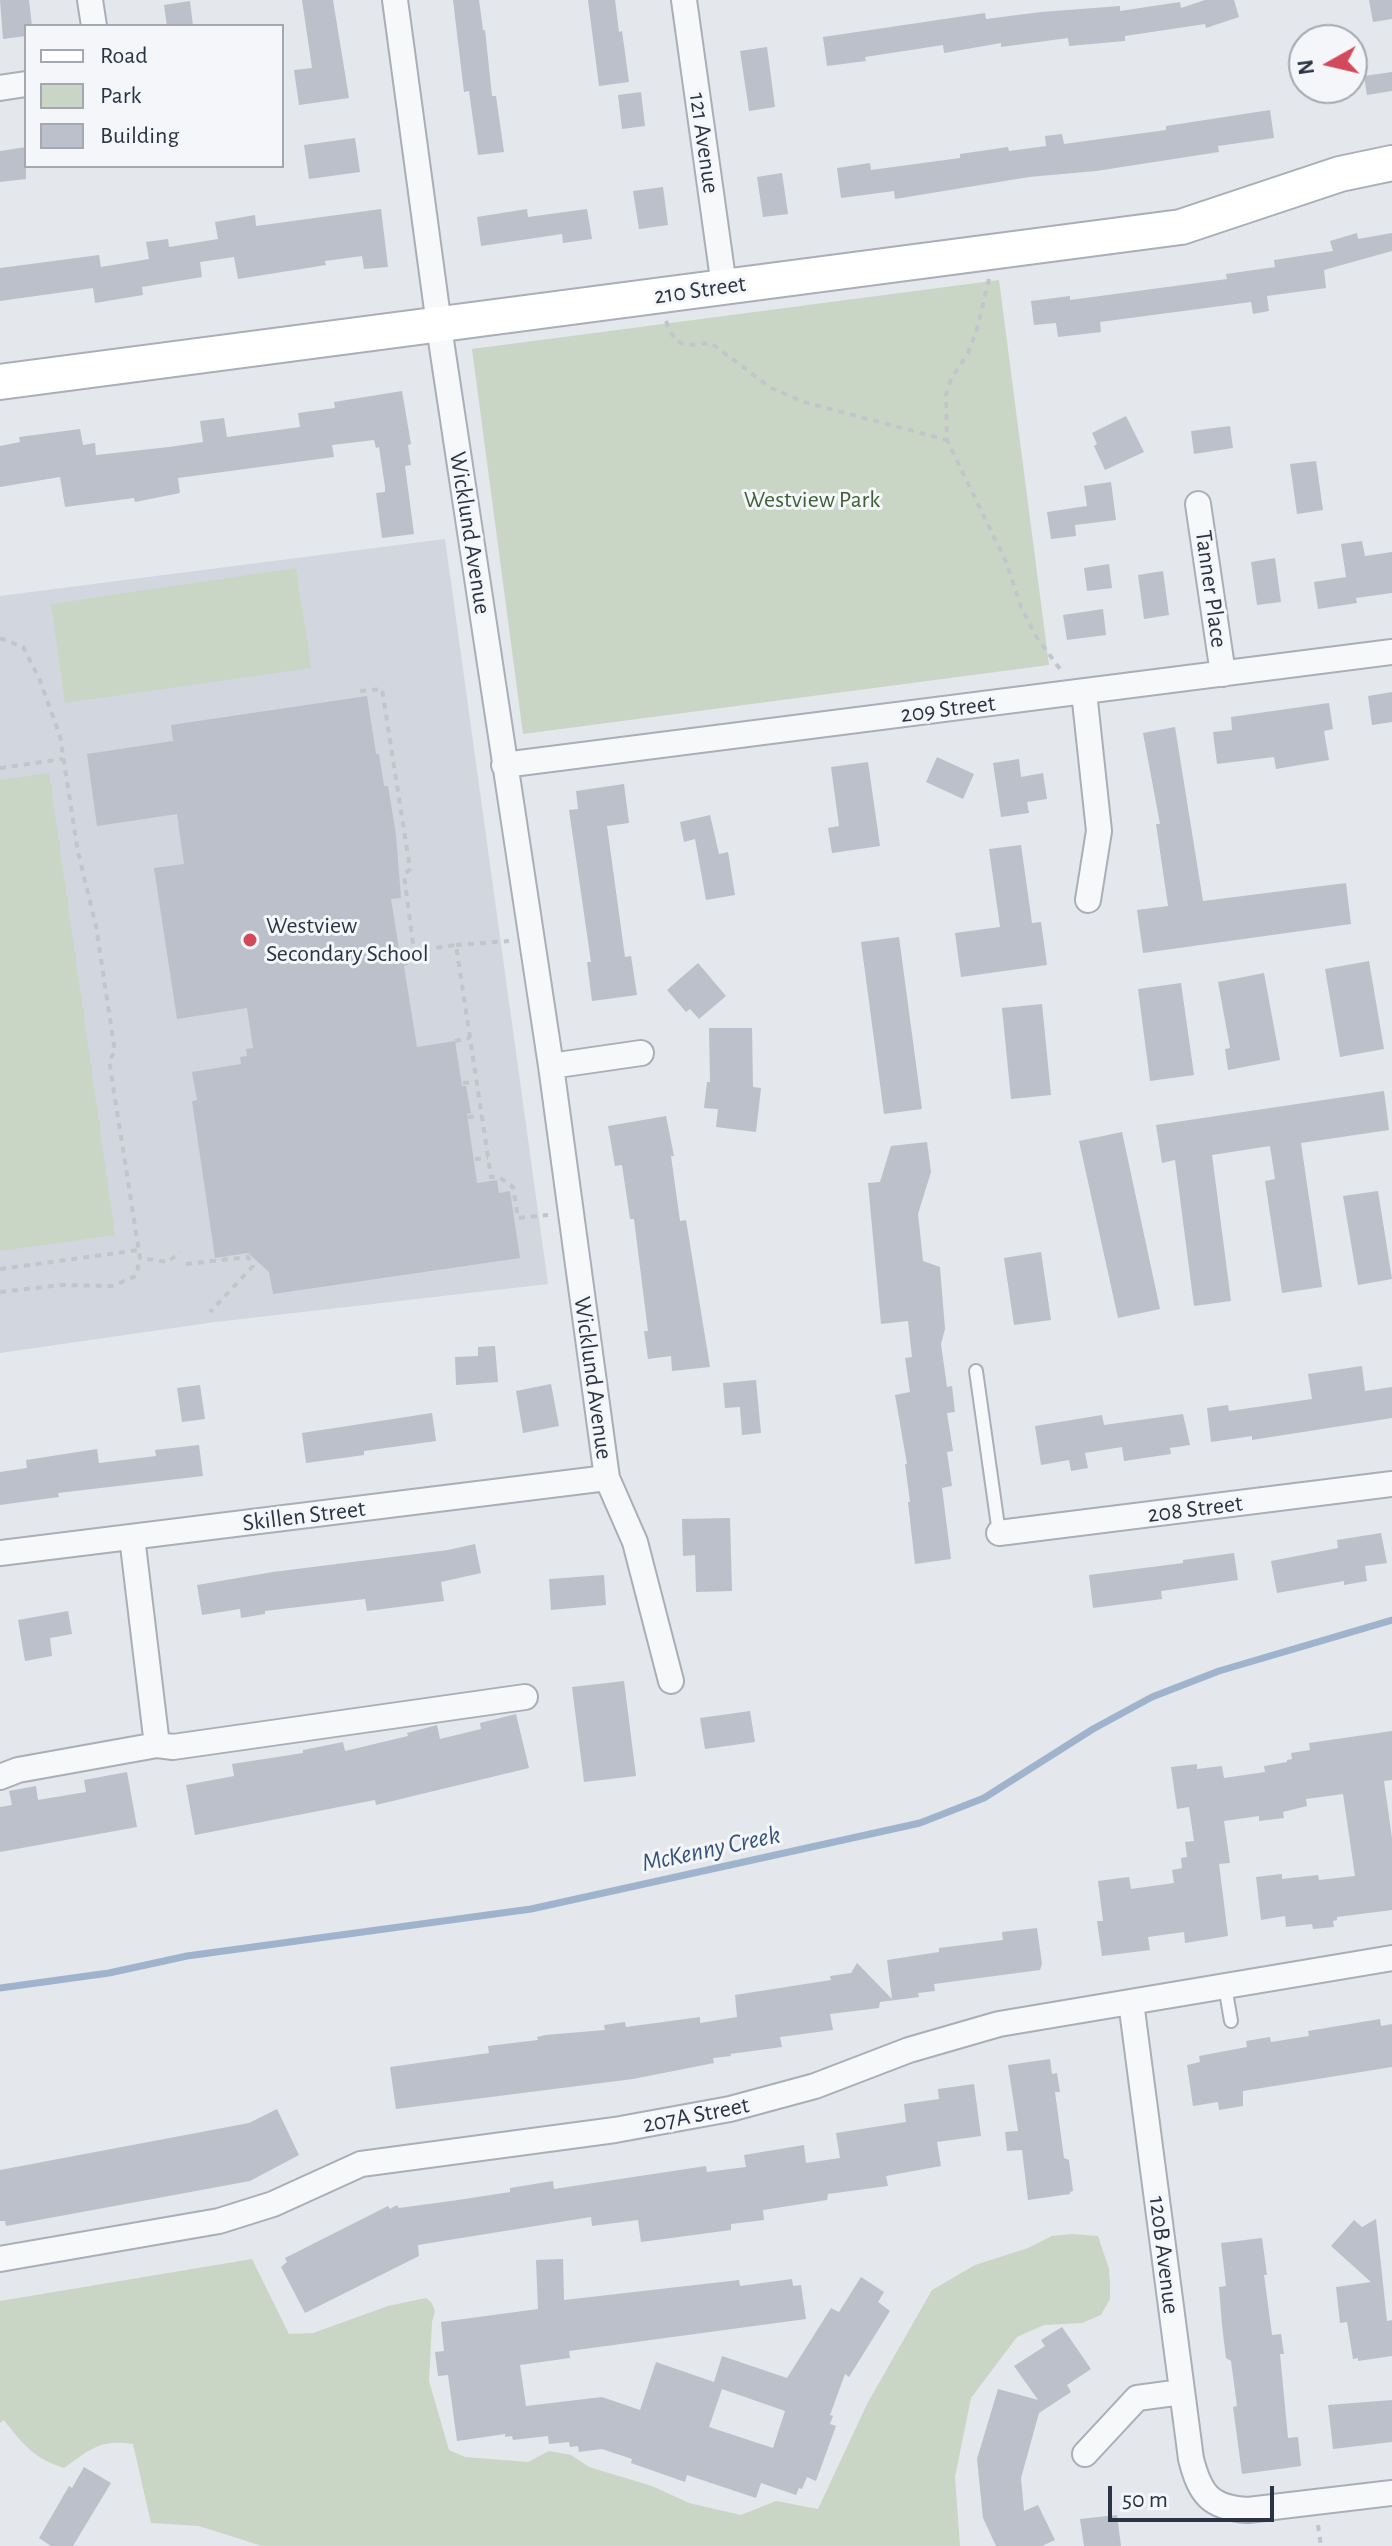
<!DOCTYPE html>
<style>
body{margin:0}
#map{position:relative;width:1392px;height:2546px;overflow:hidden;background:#e4e7ec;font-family:"Alegreya Sans",sans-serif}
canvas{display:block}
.legend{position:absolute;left:24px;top:24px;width:260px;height:144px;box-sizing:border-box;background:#f4f6f9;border:2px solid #a4a8b1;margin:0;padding:10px 14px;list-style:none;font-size:24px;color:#2b3445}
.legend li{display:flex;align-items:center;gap:16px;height:40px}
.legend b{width:40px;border:2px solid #a4a8b1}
.north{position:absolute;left:1288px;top:24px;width:80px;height:80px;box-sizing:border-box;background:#f4f6f9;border:2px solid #a4a8b1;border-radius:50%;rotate:262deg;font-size:22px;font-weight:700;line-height:32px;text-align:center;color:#2b3445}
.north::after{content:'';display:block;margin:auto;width:28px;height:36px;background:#d1495b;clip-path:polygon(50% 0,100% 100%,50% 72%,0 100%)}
.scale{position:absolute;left:1108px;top:2486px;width:166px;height:36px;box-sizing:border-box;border:4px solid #2b3445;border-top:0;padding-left:10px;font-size:24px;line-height:28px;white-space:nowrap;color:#2b3445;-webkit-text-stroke:6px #f4f6f9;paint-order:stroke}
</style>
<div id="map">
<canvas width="1392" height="2546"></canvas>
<ul class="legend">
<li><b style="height:10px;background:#fff"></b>Road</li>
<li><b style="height:22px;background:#c9d6c5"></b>Park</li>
<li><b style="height:22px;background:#bbc0ca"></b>Building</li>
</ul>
<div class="north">N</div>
<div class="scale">50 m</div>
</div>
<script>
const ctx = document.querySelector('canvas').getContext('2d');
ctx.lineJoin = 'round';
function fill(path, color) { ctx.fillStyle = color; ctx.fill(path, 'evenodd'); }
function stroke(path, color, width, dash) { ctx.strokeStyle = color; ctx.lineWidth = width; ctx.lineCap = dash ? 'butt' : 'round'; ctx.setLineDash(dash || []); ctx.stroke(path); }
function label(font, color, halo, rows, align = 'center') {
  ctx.font = font + ' "Alegreya Sans",sans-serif'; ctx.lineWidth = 6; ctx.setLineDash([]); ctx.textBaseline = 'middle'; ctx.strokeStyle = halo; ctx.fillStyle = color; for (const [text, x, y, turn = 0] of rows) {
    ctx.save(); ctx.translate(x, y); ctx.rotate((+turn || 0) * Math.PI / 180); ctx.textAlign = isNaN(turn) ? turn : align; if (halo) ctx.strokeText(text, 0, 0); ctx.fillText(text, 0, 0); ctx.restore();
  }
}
const built = new Path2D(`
 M445,539L548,1284L215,1322L0,1353V596Z`);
const green = new Path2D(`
 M999,280L1049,665L523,734L472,349Z
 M296,568L311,668L65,703L51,604Z
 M49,773L115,1235L0,1251V780Z
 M1072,2234L1098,2236L1109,2269L1110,2285V2299L1101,2315L1082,2323L1044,2325L1017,2337L971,2398L955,2477L960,2546H262L199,2526L151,2523L133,2444C99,2439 90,2450 64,2468C35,2459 22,2444 4,2420L0,2423V2301L252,2259L289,2334L313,2333L388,2306L426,2298L432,2303L435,2311L432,2322L429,2381L449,2450L465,2457L528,2462L549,2451L571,2455L589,2467L652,2486L689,2503L741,2515L776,2501L818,2509L867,2404L932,2290L975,2265L1028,2248L1052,2236Z`);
const stream = new Path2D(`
 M0,1988L109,1973L187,1956L531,1909L920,1823L984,1798L1093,1729L1152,1697L1219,1671L1392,1620`);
const building = new Path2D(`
 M0,0H29L32,26H26V36L3,39Z
 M302,0H333L349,98L299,105L294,70L312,68Z
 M453,0H479L483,30H485L492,96H496L504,152L478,155L469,91L464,92Z
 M588,0H615L619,32L622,31L629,82L599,86Z
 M1205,0H1234L1239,17L1206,28L1205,24L1125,36V41L1069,46L1068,38L1001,47V43L944,53L943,45L865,57L866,61L827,66L823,37L985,13L986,19L1041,12L1120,6V11L1180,2L1181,8Z
 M1369,0H1392V19L1373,22Z
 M190,1L193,26H167L164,5Z
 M767,47L775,107L749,111L740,51Z
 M1392,72V91L1367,95L1364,76Z
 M641,92L645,126L622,129L618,95Z
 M1270,110L1274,138L1218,146L1219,152L1096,171L1029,177L895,199L894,191L841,198L837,168L870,163L871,170L960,158V154L1008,147L1009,151L1046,146L1045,136L1062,134L1064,144L1166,130V126Z
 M355,138L360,172L309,179L304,145Z
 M26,147V179L0,182V151Z
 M782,173L788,214L763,217L757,177Z
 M663,187L668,225L639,229L633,191Z
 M381,209L388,267L364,269L362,256L325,261L326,265L238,279L234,257L200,262L202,277L142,287L143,295L95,303L93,288L0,301V268L99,255L101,267L149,259L146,242L168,239L169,247L218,239L215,222L255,215L256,226Z
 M527,209L528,217L587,209L592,239L563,243L562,234L481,246L477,217Z
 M1357,233L1358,239L1392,233V251L1324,270L1326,288L1267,296L1269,311L1253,314L1251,302L1100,322L1101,332L1058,337L1056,323L1034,325L1031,301L1070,296V300L1227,279L1226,274L1275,267L1274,260L1333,251L1330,241Z
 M402,391L411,444L408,445L411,465L405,466L414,534L382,538L376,493L385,492V487L379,447L376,448L374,440L332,445L334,457L178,478L180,493L135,502L134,498L65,507L60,477L0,487V446L20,442L19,437L80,429L83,445L95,443L96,455L169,447L203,442L200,421L224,418L227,437L300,427L298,413L335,408L334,402Z
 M1126,416L1144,452L1105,470L1094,446L1097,444L1092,433Z
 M1230,426L1233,448L1194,454L1191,431Z
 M1316,461L1323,510L1297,514L1290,464Z
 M1111,482L1116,520L1075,525L1076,536L1051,539L1047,512L1087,506L1084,486Z
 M1362,541L1365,556L1392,552V593L1356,598L1357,603L1318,609L1314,582L1346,577L1341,544Z
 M1275,558L1281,602L1257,605L1251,562Z
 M1109,564L1112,588L1087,591L1084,568Z
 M1163,571L1169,615L1144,619L1138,575Z
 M1103,609L1106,635L1067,640L1063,615Z
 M1392,692V722L1372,725L1368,696Z
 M367,696L376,754H379L384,786H388L396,835L401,898L391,899L399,949L405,947L408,965L404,966L417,1047L455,1041L462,1086H466L471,1113L467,1114L477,1183L497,1180L499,1193L510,1191L520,1258L273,1294L269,1272L248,1253L215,1258L192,1101L197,1100L192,1072L241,1064L240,1057L247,1056L246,1049L253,1048L247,1008L177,1019L154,868L184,864L177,814L97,826L87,754L173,741L171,725Z
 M1329,703L1333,729L1324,731L1329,760L1276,769L1274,757L1217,764L1213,732L1232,730L1231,717Z
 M1175,727L1203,901L1346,883L1351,924L1143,953L1137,910L1168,906L1156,824H1160L1143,733Z
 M937,757L974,774L963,799L926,782Z
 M1019,759L1021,777L1043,773L1047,799L1027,802L1029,813L1001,817L993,763Z
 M868,762L880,846L832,853L828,828L839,826L831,767Z
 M624,784L629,823L607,826L625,957L631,956L637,995L592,1001L587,962H591L569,810L578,809L576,791Z
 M710,815L719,854L728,852L735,895L706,900L695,839L684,842L680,822Z
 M1021,845L1032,923L1041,922L1047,965L961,977L955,933L1000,927L989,849Z
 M899,937L922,1109L884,1114L861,942Z
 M1369,961L1384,1049L1340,1057L1325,969Z
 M698,963L726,996L699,1019L690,1009L686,1012L667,990Z
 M1264,973L1280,1060L1228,1070L1225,1049L1230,1048L1218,982Z
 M1181,983L1194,1075L1150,1081L1138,989Z
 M1042,1004L1051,1095L1011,1099L1002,1008Z
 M709,1028H752L753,1087L761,1088L756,1132L716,1127L718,1109L704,1108L707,1082H710Z
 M1384,1091L1389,1130L1301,1143L1322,1287L1282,1293L1265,1181L1275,1179L1270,1146L1212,1155L1231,1301L1194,1306L1175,1160L1162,1163L1156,1125Z
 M666,1116L674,1156H671L680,1221L686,1220L710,1367L672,1371L671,1356L648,1359L644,1331H648L634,1219H630L622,1165L615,1166L608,1126Z
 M1122,1132L1160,1309L1118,1318L1079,1141Z
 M927,1142L931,1172L918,1214L923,1261L940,1267L945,1329L941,1344L947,1387L952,1386L955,1412L947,1413L953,1451L947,1452L952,1486L942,1488L951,1559L915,1564L908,1502H910L905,1464H907L895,1395L910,1392L905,1358L912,1357L908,1321L881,1324L868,1183L880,1182L891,1146Z
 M1378,1191L1392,1279L1358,1285L1343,1196Z
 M1041,1252L1051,1320L1014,1325L1004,1258Z
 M495,1346L498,1382L456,1385L455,1357L478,1356V1347Z
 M1362,1366L1365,1391L1392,1387V1418L1252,1440V1436L1211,1442L1207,1408L1228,1405L1229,1411L1312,1399L1308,1374Z
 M756,1380L761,1433L742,1435L740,1407L725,1408L723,1383Z
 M551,1384L559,1426L523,1433L516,1391Z
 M200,1385L205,1419L182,1422L177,1388Z
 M432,1413L436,1441L364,1451V1455L306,1463L302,1433Z
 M1183,1414L1190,1445L1170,1448L1171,1454L1124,1461L1122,1447L1085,1453L1088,1468L1071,1471L1069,1460L1041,1465L1035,1426L1102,1415L1104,1425Z
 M199,1445L203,1476L58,1493L59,1497L0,1505V1472L27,1468L26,1460L97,1449L99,1463L156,1456L155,1450Z
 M730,1518L732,1591L696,1592L695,1555L683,1556L682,1519Z
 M1381,1533L1387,1563L1365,1566L1367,1581L1344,1585V1581L1277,1593L1271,1561L1338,1548L1337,1540Z
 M475,1544L481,1573L441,1582L444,1601L367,1611L365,1599L265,1611V1614L241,1618L240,1609L202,1615L197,1585L273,1572L448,1550Z
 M1234,1553L1238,1580L1161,1591L1162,1599L1093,1608L1089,1575L1183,1563V1560Z
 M604,1575L606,1605L551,1610L549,1579Z
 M68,1611L72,1634L50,1638L52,1656L25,1661L18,1620Z
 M624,1681L636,1776L584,1782L572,1687Z
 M750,1711L755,1742L705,1749L700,1718Z
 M516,1714L529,1768L376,1805L375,1800L195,1835L186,1785L234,1776L232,1764L303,1753V1750L343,1742L345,1751L408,1736L407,1733L437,1725L440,1739L481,1729L480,1723Z
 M1392,1731V1780L1384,1781L1392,1838V1910L1337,1917V1920L1333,1921L1334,1927L1313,1929L1312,1924L1286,1927L1285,1916L1261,1920L1256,1877L1282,1874V1879L1318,1875L1319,1880L1355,1876L1343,1794L1306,1799L1307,1806L1283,1812L1284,1818L1259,1821V1816L1224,1821L1230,1863L1219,1864L1228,1936L1185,1943L1184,1932L1148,1937L1150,1950L1102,1956L1097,1921H1103L1098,1881L1129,1877L1131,1889L1174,1883L1172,1870L1182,1868L1181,1858L1187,1857L1185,1842L1194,1841L1189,1807L1177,1809L1171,1767L1197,1764V1769L1222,1766L1224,1778L1265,1772L1264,1766L1287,1762V1760L1292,1759L1291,1753L1310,1750L1309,1743Z
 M127,1772L137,1827L0,1852V1807L12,1805L9,1791L36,1786L38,1800L86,1792L84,1780Z
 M1037,1928L1042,1964L1040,1970L934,1984L935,1991L918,1993L919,1997L880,2002L879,2008L830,2014L833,2030L780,2037L782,2047L730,2054L731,2056L713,2058L714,2063L633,2079L396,2109L390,2067L489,2053L488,2046L538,2040L537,2037L545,2035L605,2030L604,2025L625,2022L626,2027L700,2017V2023L737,2017L735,1995L831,1980L830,1976L851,1973L857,1963L892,1999L887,1960L939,1952V1948L1003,1940L1002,1932Z
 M1380,2019L1381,2026L1392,2024V2067L1243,2091V2106L1219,2110L1218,2102L1193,2106L1187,2065L1200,2062L1199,2056L1247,2047L1246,2041L1270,2037L1271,2042L1309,2036L1308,2031Z
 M1050,2059L1052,2074L1057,2073L1060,2092H1055L1064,2158L1069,2160L1073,2191L1070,2192V2194L1028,2200L1022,2150L1007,2151L1005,2132L1018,2131L1008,2065Z
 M974,2084L981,2136L937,2142L941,2166L886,2176L888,2186L828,2194L827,2200L763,2210L764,2220L731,2224V2230L641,2242L638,2220L592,2226L591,2217L418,2245L419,2256L305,2313L281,2267L287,2262L285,2258L388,2206L390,2209L397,2205L399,2208L458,2200L510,2192V2188L553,2181L554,2189L706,2166L707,2172L746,2167L744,2155L804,2145L806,2163L840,2158L836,2133L906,2122L904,2104L939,2099L938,2089Z
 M277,2109L299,2155L250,2181L6,2226L5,2221H0V2170L249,2123Z
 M1376,2219L1387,2321L1392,2320V2356L1358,2361V2358L1353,2359L1347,2322L1340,2323L1336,2287L1371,2282L1331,2246L1354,2220L1362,2227Z
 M1262,2238L1267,2275H1264L1272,2335L1281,2334L1284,2354H1280L1288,2438L1298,2437L1301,2466L1242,2474L1233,2407L1237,2406L1231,2361L1226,2358L1222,2325L1219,2287L1226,2286L1221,2243Z
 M563,2259L564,2300L739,2280L740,2286L792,2279L793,2286L801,2285L806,2319L569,2351L570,2358L520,2365L526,2406L602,2397L640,2410L656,2362L714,2382L722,2356L787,2378L831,2308L839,2312L861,2277L884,2292L878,2302L890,2311L849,2377L845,2374L830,2415L833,2416L830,2424L836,2426L816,2481L807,2477L802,2489L799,2488L796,2495L761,2483L756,2498L687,2475L685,2482L631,2463L632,2459L602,2449L579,2452L578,2446L570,2447L569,2442L549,2444L548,2436L513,2440L512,2436L505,2437V2434L457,2441L448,2375L438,2376L435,2352L444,2351L441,2322L538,2309L536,2260ZM722,2389L785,2411L773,2448L709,2427Z
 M1062,2327L1091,2369L1067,2385L1071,2392L1039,2413L1021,2478L1024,2511L1038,2505L1055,2540L1042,2546H996L983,2518L977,2459L998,2389L1038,2400L1014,2366L1045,2346L1041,2340Z
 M1392,2400V2442L1333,2449L1328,2405Z
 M84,2467L111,2483L73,2546H51L39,2538L69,2486L72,2488Z
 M1117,2515L1121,2546H1084L1080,2519Z`);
const path = new Path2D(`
 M989,279L977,329L968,353L951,379L946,395L947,440L1006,562L1021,607L1037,638L1063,673
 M666,321C677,350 684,345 711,343L771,388L804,402L947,440
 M0,638L23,647L39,678L60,736L78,852L96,926L115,1052L109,1060L140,1258L168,1262L180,1252
 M360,691L382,689L410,869L404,875L414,951L456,945L491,1177H499L513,1187L518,1218L548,1215
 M0,768L63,759
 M456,945L509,941
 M455,1041L470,1038
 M463,1083L476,1082
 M468,1117L481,1116
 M475,1159L488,1158
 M186,1264L248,1257L253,1266L210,1312
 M0,1269L139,1250
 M0,1292L61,1285L112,1286L136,1276L140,1258
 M1318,2525L1321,2546`);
const lane = new Path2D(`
 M976,1371L999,1533
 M1225,1986L1231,2021`);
const street = new Path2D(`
 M90,0L94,26
 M395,0L442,347L551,1066L607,1478L635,1542L671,1681
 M684,0L724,286
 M0,88L26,84
 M1198,504L1223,674
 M1084,692L1099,831L1088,900
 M504,765L1392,652
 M551,1066L641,1053
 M999,1533L1392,1484
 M132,1537L157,1745
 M0,1553L607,1478
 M0,1777L18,1770L157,1745L173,1747L525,1697
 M1131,2002L1191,2459C1200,2494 1210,2508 1248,2510L1392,2493
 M0,2259L219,2221L273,2204L361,2164L615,2130L730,2109L815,2086L909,2050L999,2024L1392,1958
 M1085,2454L1137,2398L1182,2392`);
const secondary = new Path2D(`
 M0,382L1181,227L1340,174L1392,163`);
const markers = [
 [250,940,8,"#d1495b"]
];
const streetNames = [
 ["121 Avenue",704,143,82],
 ["210 Street",700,290,-8],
 ["Wicklund Avenue",470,533,81],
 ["Tanner Place",1211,589,82],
 ["209 Street",948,709,-7],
 ["Wicklund Avenue",593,1378,82],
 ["208 Street",1195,1509,-7],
 ["Skillen Street",304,1516,-7],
 ["207A Street",696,2115,-11],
 ["120B Avenue",1164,2255,83]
];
const parkNames = [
 ["Westview Park",812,500]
];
const poiNames = [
 ["Westview",266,926],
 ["Secondary School",266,954]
];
const waterNames = [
 ["McKenny Creek",711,1849,-12]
];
fill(built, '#d2d6de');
fill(green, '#c9d6c5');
stroke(stream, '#9fb4cc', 7);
fill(building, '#bbc0ca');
stroke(lane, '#a9aeb7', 16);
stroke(street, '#a9aeb7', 28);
stroke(secondary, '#a9aeb7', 38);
stroke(path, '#c2c5cb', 4, [6, 6]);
stroke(lane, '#f7f8fa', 12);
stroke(street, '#f7f8fa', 24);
stroke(secondary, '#fff', 34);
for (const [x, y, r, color] of markers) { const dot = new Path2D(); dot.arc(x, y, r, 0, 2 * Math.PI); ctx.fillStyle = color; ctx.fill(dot); stroke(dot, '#f4f6f9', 3); }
label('24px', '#2b3445', '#f4f6f9', streetNames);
label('24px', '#3f6138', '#f4f6f9', parkNames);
label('24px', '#2b3445', '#f4f6f9', poiNames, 'left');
label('italic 26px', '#34527a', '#f4f6f9', waterNames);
</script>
